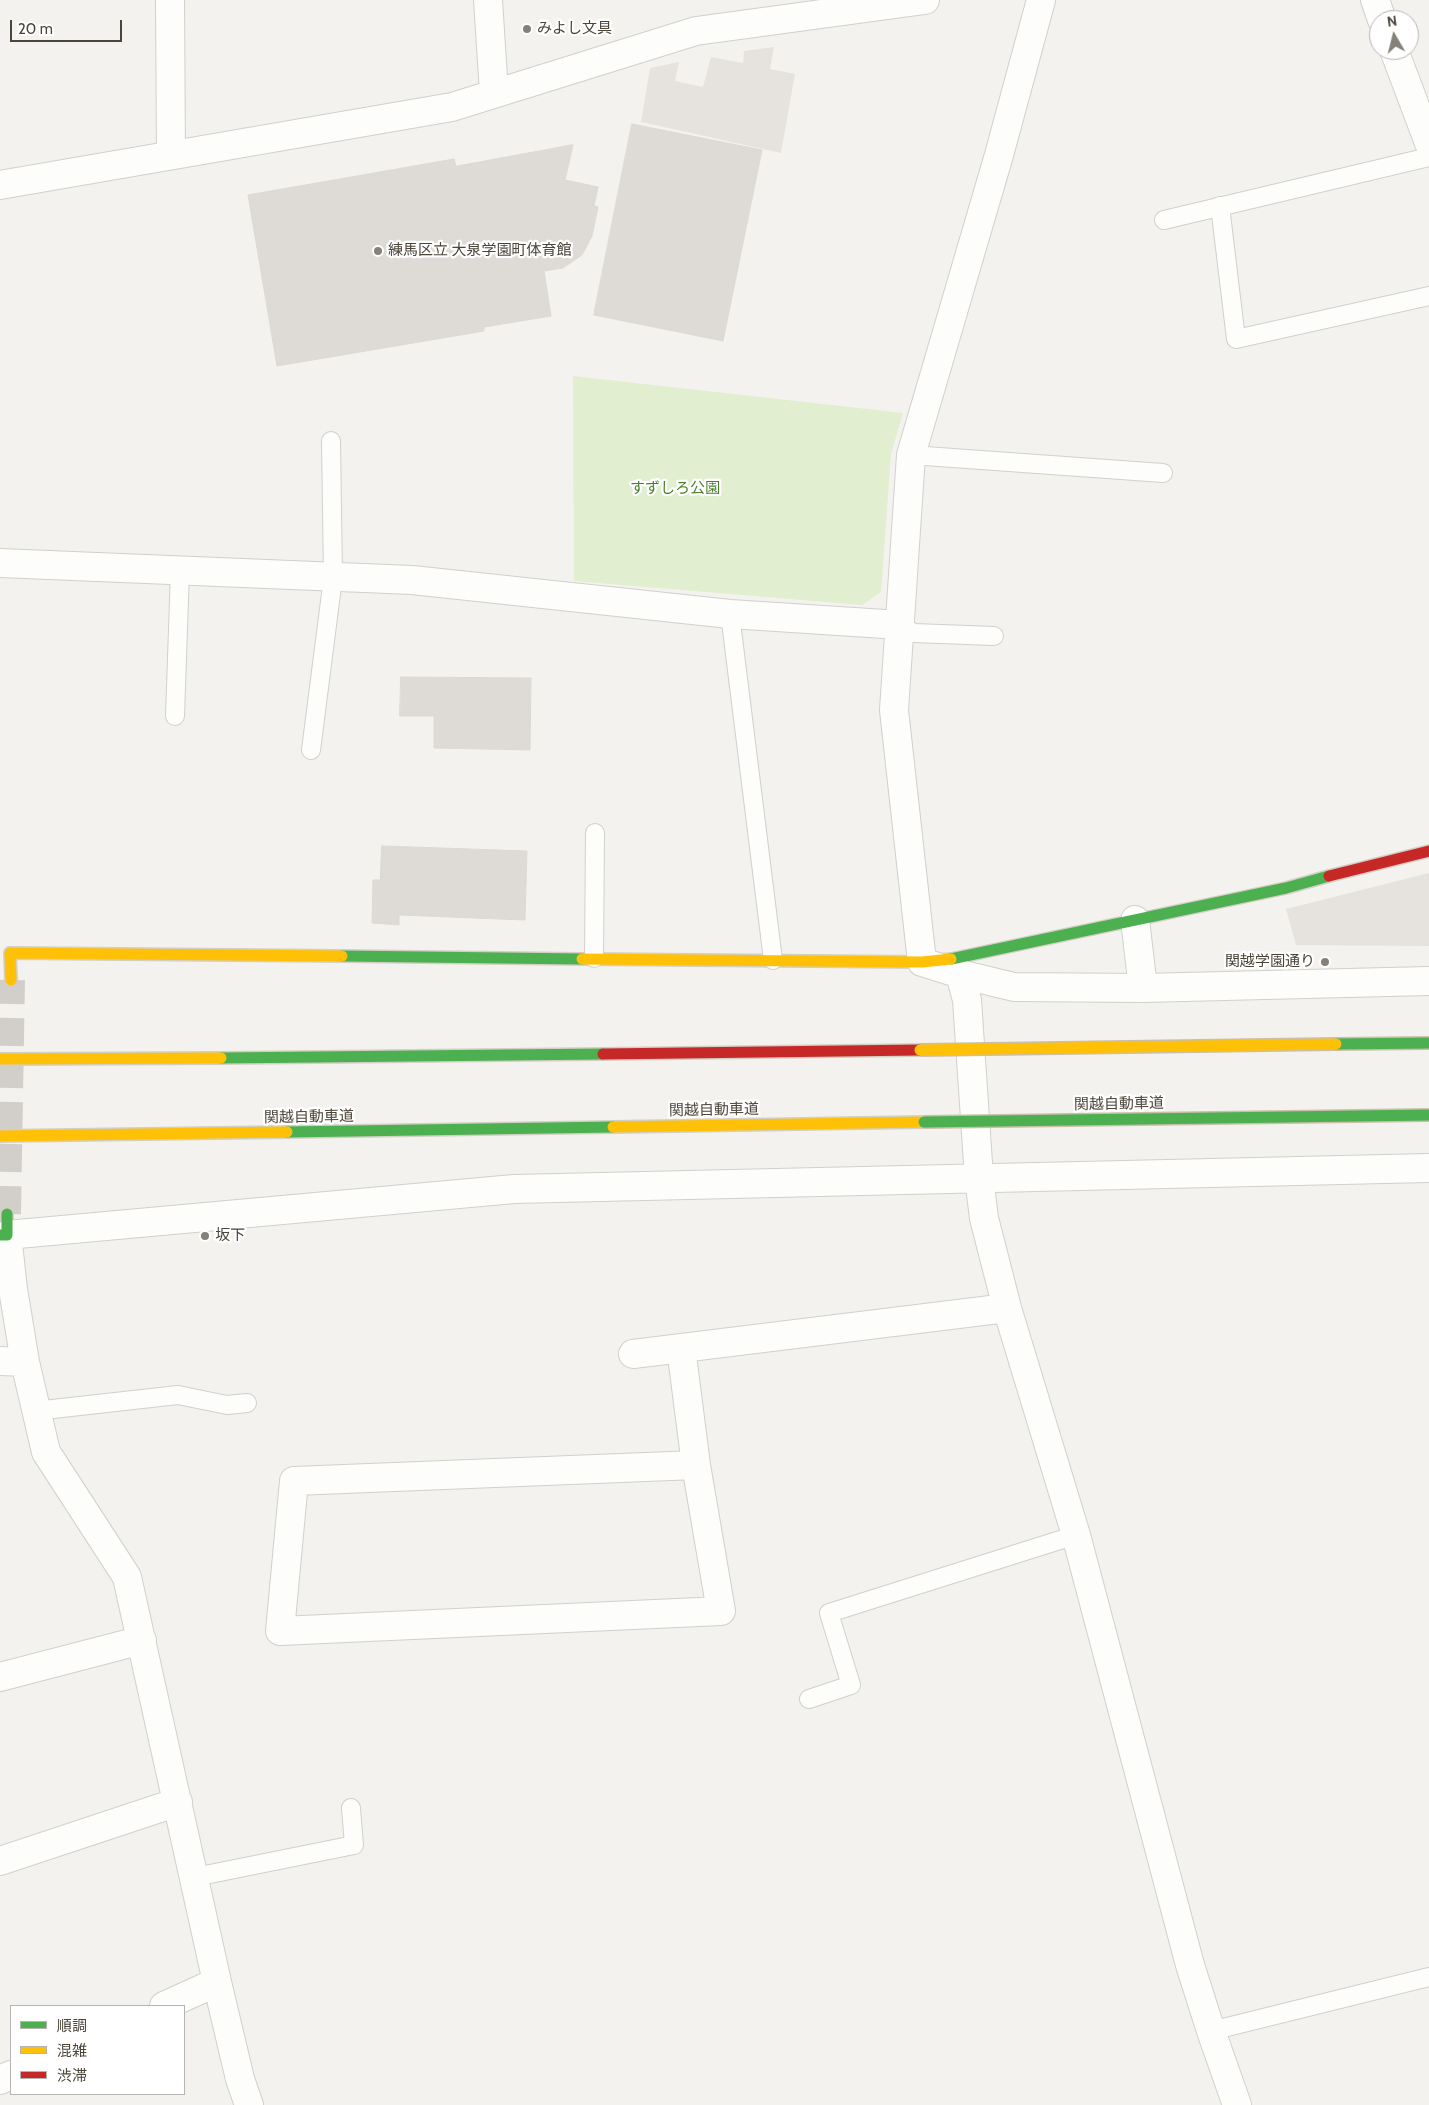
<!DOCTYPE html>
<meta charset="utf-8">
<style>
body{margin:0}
#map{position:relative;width:1429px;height:2105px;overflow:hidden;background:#f4f2ee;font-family:Cabin,"Noto Sans JP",sans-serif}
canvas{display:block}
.legend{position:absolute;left:10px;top:2005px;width:175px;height:90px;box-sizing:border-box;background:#fff;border:1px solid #b7b4b0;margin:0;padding:6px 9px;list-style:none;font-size:15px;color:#4b4439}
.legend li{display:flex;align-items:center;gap:10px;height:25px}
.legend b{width:25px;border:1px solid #b7b4b0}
.north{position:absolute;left:1369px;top:10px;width:50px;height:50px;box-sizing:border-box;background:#fff;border:1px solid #b7b4b0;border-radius:50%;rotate:352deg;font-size:14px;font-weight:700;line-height:20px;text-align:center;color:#4b4439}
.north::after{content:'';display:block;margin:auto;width:18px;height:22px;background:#868178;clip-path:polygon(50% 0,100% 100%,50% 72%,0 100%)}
.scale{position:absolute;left:10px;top:20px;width:112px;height:22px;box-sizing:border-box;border:2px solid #4b4439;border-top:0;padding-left:6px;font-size:15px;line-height:18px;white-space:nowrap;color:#4b4439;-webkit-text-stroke:4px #fff;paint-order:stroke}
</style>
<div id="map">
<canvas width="1429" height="2105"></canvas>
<ul class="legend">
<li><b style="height:6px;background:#4caf50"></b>順調</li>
<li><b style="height:6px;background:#ffc107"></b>混雑</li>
<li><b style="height:6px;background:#c62828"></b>渋滞</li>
</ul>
<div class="north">N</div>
<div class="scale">20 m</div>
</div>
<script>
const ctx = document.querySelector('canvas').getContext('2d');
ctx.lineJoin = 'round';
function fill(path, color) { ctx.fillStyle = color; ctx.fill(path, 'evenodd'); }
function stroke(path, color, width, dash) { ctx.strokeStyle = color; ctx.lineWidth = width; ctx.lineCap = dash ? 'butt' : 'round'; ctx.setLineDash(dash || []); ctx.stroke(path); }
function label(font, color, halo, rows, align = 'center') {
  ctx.font = font + ' Cabin,"Noto Sans JP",sans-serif'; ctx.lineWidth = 4.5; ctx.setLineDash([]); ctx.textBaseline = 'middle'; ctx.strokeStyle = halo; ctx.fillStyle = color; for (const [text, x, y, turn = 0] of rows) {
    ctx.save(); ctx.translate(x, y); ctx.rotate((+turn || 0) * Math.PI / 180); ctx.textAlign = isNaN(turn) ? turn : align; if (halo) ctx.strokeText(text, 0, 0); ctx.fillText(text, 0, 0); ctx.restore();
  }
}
const green = new Path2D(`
 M573,376L903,413L891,454L881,592L862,605L574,581Z`);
const parking = new Path2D(`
 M774,47L770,69L795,74L781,153L641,122L650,68L679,62L675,81L703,87L711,57L743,63L744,51Z
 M1429,873V946L1296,945L1286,909Z`);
const building = new Path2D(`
 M632,124L762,150L723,341L594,315Z
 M573,145L565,180L598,187L594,206L598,207L592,236L582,255L563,268L544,271L551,316L484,327V331L277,366L248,195L454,159L456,166Z
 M401,677L531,678L530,750L434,748V716H400Z
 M382,846L527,851L525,920L399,915V925L372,923L373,880H380Z`);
const secondaryTunnel = new Path2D(`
 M7,1214L11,980`);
const lane = new Path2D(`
 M1220,206L1236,339L1429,296
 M1164,220L1429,157
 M911,455L1163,473
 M730,614L773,960
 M900,625L914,633L994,636
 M175,716L180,571
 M311,750L333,578L331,441
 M594,958L595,833
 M35,1411L178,1395L227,1405L247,1403
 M809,1699L851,1685L829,1613L1076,1535
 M195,1877L354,1845L351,1808
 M1211,2031L1429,1977`);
const street = new Path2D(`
 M170,0L171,155
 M488,0L494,93
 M1041,0L999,155L911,455L894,710L922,962L960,974L1014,987L1143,988L1429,981
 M1375,0L1382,20
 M1394,50L1429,143
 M0,185L452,107L696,31L925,0
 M0,563L412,580L730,614L900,625
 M1135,920L1143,988
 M960,974L967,1000L979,1178L984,1218L1007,1308L1076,1535L1190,1965L1211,2031L1237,2105
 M681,1348L696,1465L721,1611L280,1631L294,1481L696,1465
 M633,1354L1007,1308
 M0,1361L25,1362
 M0,1677L142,1640
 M0,1861L178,1802
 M164,2006L217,1982
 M0,2080L11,2075
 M249,2105L240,2079L217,1982L127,1577L46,1452L25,1362L13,1289L7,1235L514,1189L1429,1168`);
const fast = new Path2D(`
 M342,956L582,959
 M951,959L1286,888L1329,876
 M221,1058L603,1054
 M287,1132L613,1127
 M0,1235H7V1214`);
const slow = new Path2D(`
 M582,959L922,962L951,959
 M11,980L10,953L342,956
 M0,1059L221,1058
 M613,1127L924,1122
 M0,1136L287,1132`);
const jam = new Path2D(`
 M1329,876L1429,851
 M603,1054L920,1050`);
const fastBridge = new Path2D(`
 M1336,1044L1429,1043
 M924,1122L1429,1115`);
const slowBridge = new Path2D(`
 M920,1050L1336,1044`);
const markers = [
 [527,29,5,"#868178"],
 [378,251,5,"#868178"],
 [1325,962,5,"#868178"],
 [205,1236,5,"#868178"]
];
const poiNames = [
 ["みよし文具",537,29],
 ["練馬区立 大泉学園町体育館",388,251],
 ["関越学園通り",1315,962,"right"],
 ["坂下",215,1236]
];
const parkNames = [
 ["すずしろ公園",675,489]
];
const streetNames = [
 ["関越自動車道",1119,1104,-1],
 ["関越自動車道",714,1110,-1],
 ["関越自動車道",309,1117,-1]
];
fill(green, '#e1eecf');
fill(parking, '#e6e3df');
fill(building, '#dedbd6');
stroke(building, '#dcd9d4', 1);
stroke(secondaryTunnel, '#d2cfca', 28, [28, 14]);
stroke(lane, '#d2d0cb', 20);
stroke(street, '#d2d0cb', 30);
stroke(fast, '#d3cfc5', 14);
stroke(slow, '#d3cfc5', 14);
stroke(jam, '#d3cfc5', 14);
stroke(lane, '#fdfdfc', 18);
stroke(street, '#fdfdfc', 28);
stroke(fast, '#4caf50', 11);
stroke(slow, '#ffc107', 11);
stroke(jam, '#c62828', 11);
stroke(fastBridge, '#ccbfa9', 14, []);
stroke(slowBridge, '#ccbfa9', 14, []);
stroke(fastBridge, '#4caf50', 11);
stroke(slowBridge, '#ffc107', 11);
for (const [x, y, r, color] of markers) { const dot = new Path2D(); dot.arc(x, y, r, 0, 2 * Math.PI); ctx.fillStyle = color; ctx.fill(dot); stroke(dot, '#fff', 2); }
label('15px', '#4b4439', '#fff', poiNames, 'left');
label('15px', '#4a7f2a', '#fff', parkNames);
label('15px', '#4b4439', '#fff', streetNames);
</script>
